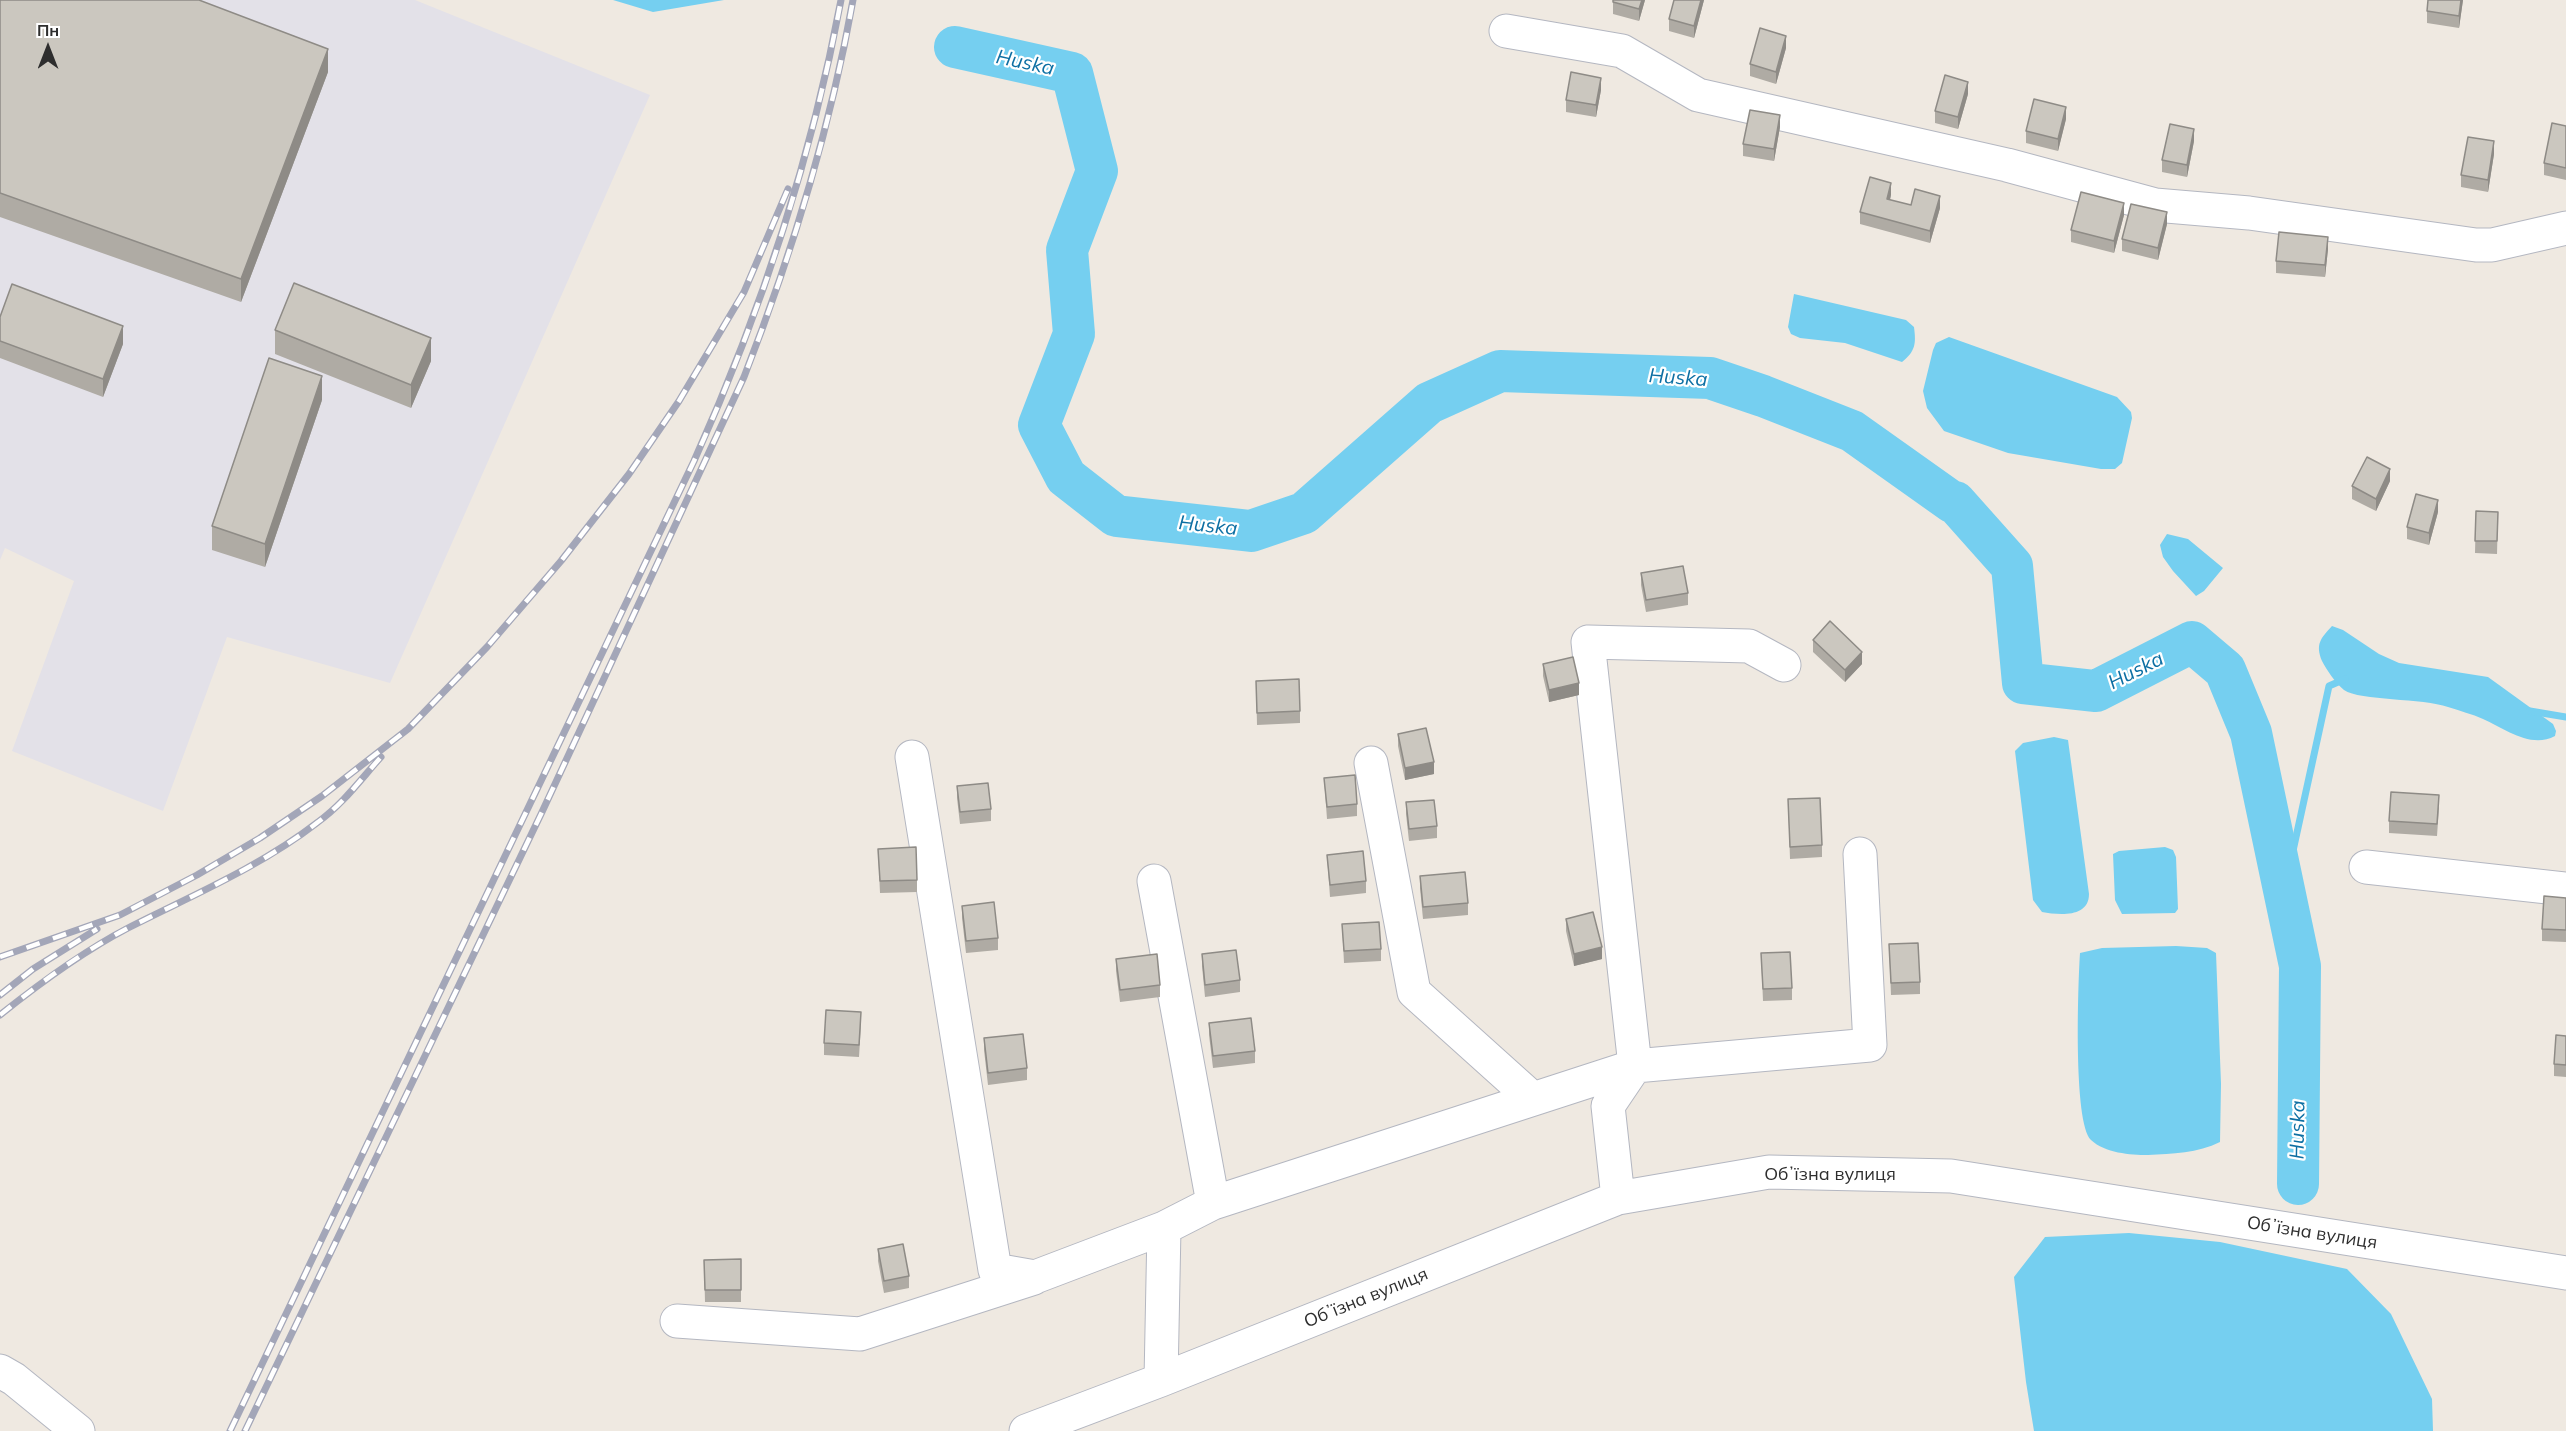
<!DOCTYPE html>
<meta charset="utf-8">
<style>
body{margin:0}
#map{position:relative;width:2566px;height:1431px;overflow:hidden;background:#efe9e1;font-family:Mulish,sans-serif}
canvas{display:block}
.north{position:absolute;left:18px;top:18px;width:60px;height:60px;-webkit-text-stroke:4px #fff;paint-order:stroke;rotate:0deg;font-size:16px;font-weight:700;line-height:24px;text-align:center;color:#2e2e2e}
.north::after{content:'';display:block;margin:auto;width:21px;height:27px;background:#2e2e2e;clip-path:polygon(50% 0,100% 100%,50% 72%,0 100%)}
</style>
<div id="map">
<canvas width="2566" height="1431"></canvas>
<div class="north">Пн</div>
</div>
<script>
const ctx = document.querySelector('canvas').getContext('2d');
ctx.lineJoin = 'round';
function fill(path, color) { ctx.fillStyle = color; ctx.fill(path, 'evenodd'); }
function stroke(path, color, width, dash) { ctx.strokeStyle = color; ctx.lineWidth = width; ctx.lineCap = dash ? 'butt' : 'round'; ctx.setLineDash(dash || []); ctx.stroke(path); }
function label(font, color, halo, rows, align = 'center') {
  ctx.font = font + ' Mulish,sans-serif'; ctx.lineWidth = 4.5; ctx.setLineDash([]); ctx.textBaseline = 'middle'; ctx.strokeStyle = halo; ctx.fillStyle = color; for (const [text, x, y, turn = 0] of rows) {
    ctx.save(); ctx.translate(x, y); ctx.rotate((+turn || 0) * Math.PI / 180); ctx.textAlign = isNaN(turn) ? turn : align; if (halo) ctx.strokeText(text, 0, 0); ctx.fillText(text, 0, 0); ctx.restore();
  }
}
const industrial = new Path2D(`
 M0,0H415L650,95L390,683L227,637L163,811L12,751L74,581L5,548L0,560Z`);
const water = new Path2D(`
 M613,0H724L653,12Z
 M1794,294L1906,320L1914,327C1916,343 1916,351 1902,362L1845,343L1800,338L1791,334L1788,327Z
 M1949,337L2117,397L2131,412L2132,418L2122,463L2115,469H2101L2008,453L1944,431L1927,408L1923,391L1933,350L1936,343Z
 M2167,534L2188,539L2223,568L2204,591L2196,596L2173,571L2163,557L2160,545Z
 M2332,626L2343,630L2379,654L2399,663L2488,677L2553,724L2556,731L2555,736C2531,749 2505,729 2483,719C2472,714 2460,711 2448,707C2423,698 2360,701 2344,690C2336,684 2326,669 2322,661C2315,644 2321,638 2332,626Z
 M2054,737L2068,740L2089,894C2089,918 2059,915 2042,912L2033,900L2015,751L2023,743Z
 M2165,847L2173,850L2176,857L2178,909L2175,913L2122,914L2115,900L2113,854L2119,851Z
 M2176,946L2207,948L2216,953L2221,1084L2220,1142C2198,1153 2172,1154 2148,1155C2130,1155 2105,1153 2091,1140C2073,1122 2078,983 2080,953L2102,948Z
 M2129,1233L2220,1242L2347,1269L2391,1314L2432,1399L2433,1431H2034L2026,1382L2014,1277L2045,1237Z`);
const stream = new Path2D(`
 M2530,711L2566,717
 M2284,892L2329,686L2345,679`);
const river = new Path2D(`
 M955,47L1072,73L1097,171L1067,250L1074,334L1039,425L1066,477L1116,516L1251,531L1304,513L1429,403L1500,371L1710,378L1763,396L1852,431L1952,502H1955L2012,566L2023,683L2096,691L2192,642L2225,670L2251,733L2300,966L2298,1184`);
const minor = new Path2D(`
 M1506,31L1622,51L1698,95L2007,165L2155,205L2249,213L2476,245H2492L2566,228
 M912,757L995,1270L1035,1277L1164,1228L1161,1380
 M1371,763L1414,992L1533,1099
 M2366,867L2566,889
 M1154,881L1213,1203
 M1618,1198L1608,1106L1635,1066L1588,642L1749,646L1784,665
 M1164,1228L1213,1203L1635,1066L1870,1045L1860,854
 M677,1321L860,1334L1034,1278
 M0,1371L14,1379L78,1431
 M1026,1431L1161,1380L1618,1198L1769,1172L1951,1176L2566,1273`);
const rail = new Path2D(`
 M0,957L120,915L197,875L260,838L322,796L408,729L487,647L561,561L629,474L679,401L744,292L788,189
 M0,995L33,969L97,929
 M0,1015C40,983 82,952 128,928C193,895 260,867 318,822C343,804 361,779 381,757
 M230,1431L694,461C761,312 811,161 841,0
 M245,1431L542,812L744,377C792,254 830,130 853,0`);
const wall = new Path2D(`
 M0,0L328,72L241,302L0,217Z
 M1645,0L1639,21L1613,14V2Z
 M1674,0H1704L1694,38L1669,31V19Z
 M2463,0L2459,28L2427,23V11Z
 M1786,48L1776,84L1750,76V64Z
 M1601,90L1596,117L1566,112V100Z
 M1968,94L1958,129L1935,123V111Z
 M2066,119L2058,151L2026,143V131Z
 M2566,126V180L2544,175V163Z
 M1780,127L1774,161L1743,156V144Z
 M2194,141L2187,177L2162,172V160Z
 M2494,154L2488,192L2461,187V175Z
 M1891,195L1890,200L1911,205L1940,208L1930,243L1860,224V212Z
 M2124,215L2114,253L2071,242V230Z
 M2167,224L2158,260L2122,251V239Z
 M2328,249L2325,277L2276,273V261Z
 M0,317L123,344L103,397L0,358Z
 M275,330L431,361L411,408L275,354Z
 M322,400L265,567L212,550V526Z
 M2390,481L2376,511L2352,499V486Z
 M2476,511L2498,512L2497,554L2475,553Z
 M2438,512L2429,545L2407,539V527Z
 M1641,573L1688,593V605L1646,612L1641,585Z
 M1813,640L1862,664L1845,682L1813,652Z
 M1543,664L1579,695L1549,702L1543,676Z
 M1256,681L1300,711V723L1257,725Z
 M1398,734L1434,774L1405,780L1398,746Z
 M1324,778L1357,804V816L1327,819Z
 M957,786L991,809V821L960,824L957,798Z
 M1788,799L1822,845V857L1790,859Z
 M1406,802L1437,826V838L1409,841L1406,814Z
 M2439,807L2437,836L2389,833V821Z
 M878,849L917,880V892L880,893Z
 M1327,855L1366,881V893L1330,897Z
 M1420,876L1468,903V915L1423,919L1420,888Z
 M2566,898V942L2542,941V929Z
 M962,906L998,938V950L966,953L962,918Z
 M1566,919L1602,959L1574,966L1566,931Z
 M1342,924L1381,949V961L1344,963Z
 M1889,944L1920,982V994L1891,995Z
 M1761,953L1792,988V1000L1763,1001Z
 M1202,954L1240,980V992L1205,997L1202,966Z
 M1116,959L1160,985V997L1120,1002L1116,971Z
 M1209,1023L1255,1051V1063L1213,1068L1209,1035Z
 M861,1024L859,1057L824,1055V1043Z
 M2566,1036V1077L2554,1076V1064Z
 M984,1038L1027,1068V1080L988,1085L984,1050Z
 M878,1249L909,1276V1288L884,1293L878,1261Z
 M741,1259V1302H705L704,1260Z`);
const shadedWall = new Path2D(`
 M1642,0H1645L1639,21V9Z
 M1701,0H1704L1694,38V26Z
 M2461,0H2463L2459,28V16Z
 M1786,36V48L1776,84V72Z
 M328,49V72L241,302V279Z
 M1601,78V90L1596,117V105Z
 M1968,82V94L1958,129V117Z
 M2066,107V119L2058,151V139Z
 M1780,115V127L1774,161V149Z
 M2194,129V141L2187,177V165Z
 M2494,141V154L2488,192V180Z
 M1891,183V195L1887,211V199Z
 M1940,196V208L1930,243V231Z
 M2124,203V215L2114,253V241Z
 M2167,212V224L2158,260V248Z
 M2328,237V249L2325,277V265Z
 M123,326V344L103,397V379Z
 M431,338V361L411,408V385Z
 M322,376V400L265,567V544Z
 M2390,469V481L2376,511V499Z
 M2438,500V512L2429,545V533Z
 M1862,652V664L1845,682V670Z
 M1579,683V695L1549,702V690Z
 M1434,762V774L1405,780V768Z
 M1602,947V959L1574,966V954Z`);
const building = new Path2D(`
 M0,0H199L328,49L241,279L0,193Z
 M1613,0H1642L1639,9L1613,2Z
 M1674,0H1701L1694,26L1669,19Z
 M2428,0H2461L2459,16L2427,11Z
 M1760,28L1786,36L1776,72L1750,64Z
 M1571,72L1601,78L1596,105L1566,100Z
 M1945,75L1968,82L1958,117L1935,111Z
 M2034,99L2066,107L2058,139L2026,131Z
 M1750,110L1780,115L1774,149L1743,144Z
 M2552,123L2566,126V168L2544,163Z
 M2170,124L2194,129L2187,165L2162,160Z
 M2468,137L2494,141L2488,180L2461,175Z
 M1870,177L1891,183L1887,199L1911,205L1915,189L1940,196L1930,231L1860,212Z
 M2081,192L2124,203L2114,241L2071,230Z
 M2131,204L2167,212L2158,248L2122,239Z
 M2279,232L2328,237L2325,265L2276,261Z
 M294,283L431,338L411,385L275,330Z
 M12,284L123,326L103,379L0,341V317Z
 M269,358L322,376L265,544L212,526Z
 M2367,457L2390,469L2376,499L2352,486Z
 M2416,494L2438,500L2429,533L2407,527Z
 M2476,511L2498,512L2497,541H2475Z
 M1683,566L1688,593L1646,600L1641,573Z
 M1830,621L1862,652L1845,670L1813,640Z
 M1573,657L1579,683L1549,690L1543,664Z
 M1299,679L1300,711L1257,713L1256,681Z
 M1426,728L1434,762L1405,768L1398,734Z
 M1355,775L1357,804L1327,807L1324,778Z
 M988,783L991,809L960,812L957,786Z
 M2391,792L2439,795L2437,824L2389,821Z
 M1820,798L1822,845L1790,847L1788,799Z
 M1434,800L1437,826L1409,829L1406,802Z
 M916,847L917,880L880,881L878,849Z
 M1363,851L1366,881L1330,885L1327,855Z
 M1465,872L1468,903L1423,907L1420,876Z
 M2544,896L2566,898V930L2542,929Z
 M994,902L998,938L966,941L962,906Z
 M1593,912L1602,947L1574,954L1566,919Z
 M1379,922L1381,949L1344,951L1342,924Z
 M1918,943L1920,982L1891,983L1889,944Z
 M1236,950L1240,980L1205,985L1202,954Z
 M1790,952L1792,988L1763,989L1761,953Z
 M1157,954L1160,985L1120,990L1116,959Z
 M826,1010L861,1012L859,1045L824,1043Z
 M1251,1018L1255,1051L1213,1056L1209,1023Z
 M1023,1034L1027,1068L988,1073L984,1038Z
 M2556,1035L2566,1036V1065L2554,1064Z
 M903,1244L909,1276L884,1281L878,1249Z
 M741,1259V1290H705L704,1260Z`);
const streetNames = [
 ["Обʼїзна вулиця",1830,1175],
 ["Обʼїзна вулиця",2312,1233,9],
 ["Обʼїзна вулиця",1366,1298,-22]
];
const waterNames = [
 ["Huska",1025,63,12],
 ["Huska",1678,378,4],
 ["Huska",1208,526,6],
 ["Huska",2136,671,-27],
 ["Huska",2298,1130,-89]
];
fill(industrial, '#e3e1e8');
fill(water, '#75cff0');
stroke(stream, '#75cff0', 7);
stroke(river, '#75cff0', 42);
stroke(minor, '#b4b7c1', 35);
stroke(minor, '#fff', 33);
stroke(rail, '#a3a6b8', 7);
stroke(rail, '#fff', 4.5, [14]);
fill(wall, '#afaba4');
fill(shadedWall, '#8e8b86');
fill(building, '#cbc7bf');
stroke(building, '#8e8b86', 1.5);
label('18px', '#2e2e2e', '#fff', streetNames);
label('italic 20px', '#0d6fa3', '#fff', waterNames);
</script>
